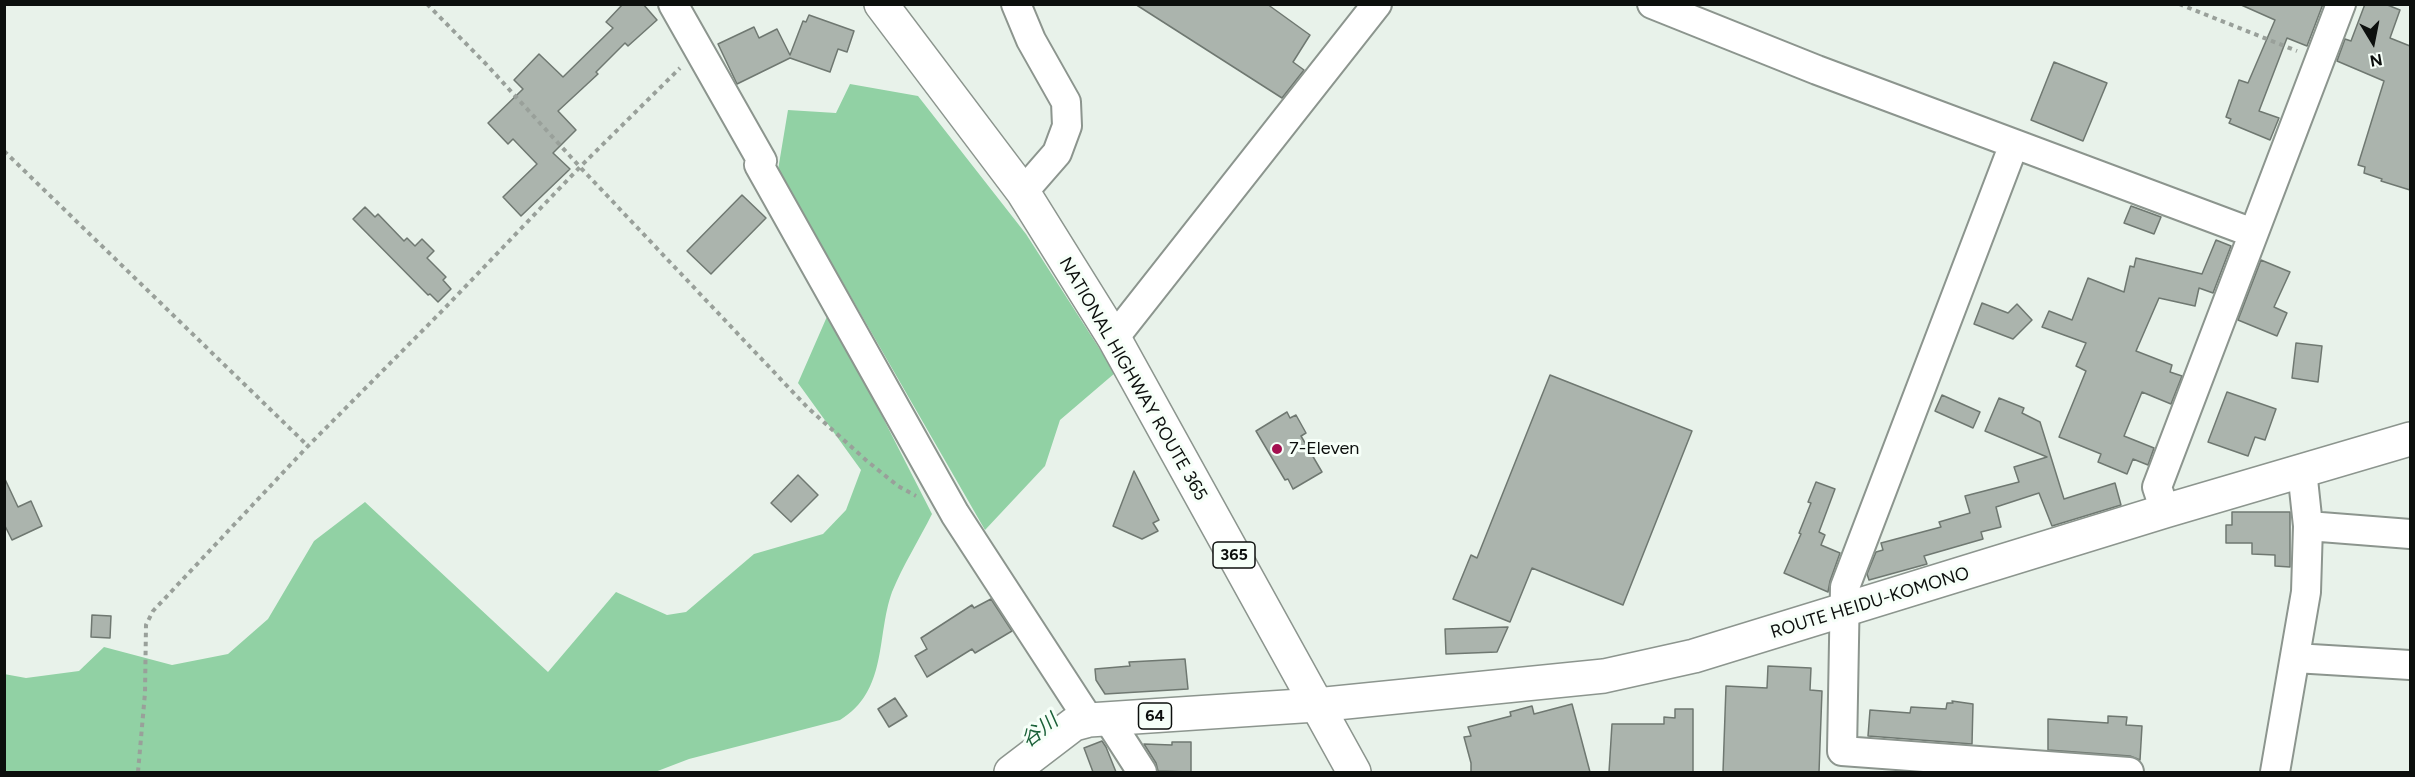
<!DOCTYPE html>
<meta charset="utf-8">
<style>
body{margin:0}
#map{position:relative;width:2415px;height:777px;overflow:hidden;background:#e8f2ea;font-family:Figtree,sans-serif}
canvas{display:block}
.frame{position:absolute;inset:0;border:6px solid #0c0f0d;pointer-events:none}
.north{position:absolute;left:2343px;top:12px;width:60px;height:60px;-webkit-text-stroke:4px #f6fff8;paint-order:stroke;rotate:170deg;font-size:16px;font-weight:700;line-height:24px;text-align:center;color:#0c0f0d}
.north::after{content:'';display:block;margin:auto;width:21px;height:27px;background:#0c0f0d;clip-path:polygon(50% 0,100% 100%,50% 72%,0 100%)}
</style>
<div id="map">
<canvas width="2415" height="777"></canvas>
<div class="frame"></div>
<div class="north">N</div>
</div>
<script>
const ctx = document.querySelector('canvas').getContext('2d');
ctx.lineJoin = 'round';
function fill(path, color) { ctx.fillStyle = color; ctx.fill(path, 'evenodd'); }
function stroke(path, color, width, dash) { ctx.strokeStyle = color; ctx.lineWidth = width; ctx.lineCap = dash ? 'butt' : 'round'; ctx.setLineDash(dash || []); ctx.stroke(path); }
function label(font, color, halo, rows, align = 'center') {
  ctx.font = font + ' Figtree,"Noto Sans JP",sans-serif'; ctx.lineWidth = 6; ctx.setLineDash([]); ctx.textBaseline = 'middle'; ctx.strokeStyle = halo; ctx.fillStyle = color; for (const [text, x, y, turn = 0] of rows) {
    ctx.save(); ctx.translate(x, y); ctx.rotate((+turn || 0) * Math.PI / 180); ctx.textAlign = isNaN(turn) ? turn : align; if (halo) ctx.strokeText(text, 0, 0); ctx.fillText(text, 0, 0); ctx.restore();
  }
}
const forest = new Path2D(`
 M850,84L918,96L1026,234L1115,373L1060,420L1045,466L985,530L778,170L788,110L836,113Z
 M829,312L932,514C919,540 903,565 892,592C876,637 888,691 840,720L689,759L655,772H5L4,674L26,678L79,671L104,647L172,665L228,654L268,619L314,541L365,502L548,672L616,592L667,615L686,612L754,554L823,534L846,510L861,470L798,383Z`);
const building = new Path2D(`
 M623,4H643L657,20L628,46L625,43L596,72L598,74L558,111L576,130L553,153L570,169L521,216L503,197L537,164L513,139L508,144L488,123L523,89L514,80L539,54L563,77L613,28L606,22Z
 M1135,4H1267L1310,35L1293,62L1304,70L1282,98Z
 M2239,4H2323L2307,46L2287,38L2259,111L2279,118L2270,140L2229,123L2231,119L2226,117L2239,80L2248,83L2275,20Z
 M2365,4H2385L2400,10L2390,38L2410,46V190L2381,181L2382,179L2364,173L2365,167L2358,165L2384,81L2337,61L2345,39L2351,41Z
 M809,15L854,31L847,52L838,49L830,72L790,58L737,84L718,44L754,27L759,38L777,29L790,55L803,21L806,22Z
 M2054,62L2107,83L2083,141L2031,120Z
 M742,195L766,218L711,274L687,251Z
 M2131,206L2161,217L2154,234L2124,223Z
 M365,207L375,217L378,214L404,241L407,238L415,246L422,239L434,251L427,258L446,277L443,280L451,289L438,302L430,294L428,295L353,219Z
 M2216,240L2231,246L2213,293L2199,288L2195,306L2159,298L2136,351L2172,365L2170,372L2182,376L2171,404L2142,392L2124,436L2154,448L2148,465L2133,459L2127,474L2098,462L2101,454L2059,437L2086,371L2076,366L2086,343L2042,327L2049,311L2072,320L2088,278L2124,292L2130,266L2134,267L2136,258L2202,274Z
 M2261,260L2290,272L2274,307L2287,313L2277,336L2238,320Z
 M1982,303L2008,313L2017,304L2032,320L2013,339L1974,324Z
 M2296,343L2322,346L2318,382L2292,378Z
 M1550,375L1692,431L1623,605L1532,568L1510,622L1453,599L1471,555L1477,558Z
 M2227,392L2276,409L2265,440L2255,437L2248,456L2208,442Z
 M1942,395L1980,412L1973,428L1935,411Z
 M1999,398L2024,408L2022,413L2040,422L2064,499L2115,483L2121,505L2052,526L2039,493L1996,507L2001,527L1981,532L1983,539L1924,556L1927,564L1869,580L1867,574L1876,552L1883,550L1881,543L1941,527L1939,522L1970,513L1965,496L2019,482L2014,467L2047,457L1985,431Z
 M1287,412L1290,418L1296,415L1306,433L1301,436L1322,472L1293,489L1288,479L1285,480L1256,431Z
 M1134,471L1159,520L1153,523L1158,531L1142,539L1113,526Z
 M798,475L818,495L791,522L771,503Z
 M4,477L18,507L31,501L42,526L12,540L4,524Z
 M1816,482L1835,489L1819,532L1825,535L1821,545L1840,553L1830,581L1828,592L1784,573L1801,534L1799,533L1811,503L1808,502Z
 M2232,512H2290V567L2275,566V555L2252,554V543H2226V525H2232Z
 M991,599L1012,631L975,653L972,649L927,677L915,656L927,649L921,638L972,605L974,608Z
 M92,615L111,616L110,638L91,637Z
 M1508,627L1497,652L1446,654L1445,629Z
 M1185,659L1188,689L1105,694L1096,680L1095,669L1130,666L1129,662Z
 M1768,666L1811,668L1810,690L1822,691L1819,772H1723L1726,686L1767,688Z
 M895,698L907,716L889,727L878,709Z
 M1952,701L1973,704L1972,744L1868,736L1870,710L1910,713L1911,707L1946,709L1947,703H1953Z
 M1572,704L1590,772H1471V763L1464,737L1471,736L1468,727L1511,716L1510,712L1532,706L1534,714Z
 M1675,709H1693V772H1609L1612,724H1664V717L1675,718Z
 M2108,716L2127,717L2126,725L2142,726L2140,760L2130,756L2048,750V719L2108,723Z
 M1102,741L1106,747L1116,772H1093L1084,748Z
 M1172,742H1191V772L1158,771L1156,763L1144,744L1172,745Z`);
const path = new Path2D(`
 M427,4L486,64L580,167L807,407L867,461L898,486L916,496
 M2179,4L2297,51
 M4,151L308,446
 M138,772L145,693L146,625L153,611L308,446L439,314L580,167L680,68`);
const minor = new Path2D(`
 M673,4L762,161L759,165L955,514L1089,720
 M1016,4L1031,40L1066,102L1067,126L1057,153L1023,192
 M1652,4L1817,70L2253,233
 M2014,144L1845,587L1842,751L2129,772
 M1114,338L1377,4
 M2165,511L2157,487L2341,4
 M2308,526L2410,534
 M2295,658L2410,665
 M1108,719L1142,772
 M2275,772L2306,592L2308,526L2302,470`);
const major = new Path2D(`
 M1011,772L1074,724L1089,720L1316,705L1604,676L1694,656L2165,511L2410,439`);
const highway = new Path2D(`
 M881,4L1023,192L1114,338L1354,772`);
const markers = [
 [1277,449,6,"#a41050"]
];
const shields = [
 [1234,555,42],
 [1155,716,33]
];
const shieldNames = [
 ["365",1234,555],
 ["64",1155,716]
];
const streetNames = [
 ["NATIONAL HIGHWAY ROUTE 365",1133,379,60],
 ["ROUTE HEIDU-KOMONO",1870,603,-17]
];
const poiNames = [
 ["7-Eleven",1289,449]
];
const waterNames = [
 ["谷川",1040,731,-38]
];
fill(forest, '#91d1a4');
fill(building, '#abb4ad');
stroke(building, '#6f7871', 1.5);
stroke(minor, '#8c958e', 32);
stroke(major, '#8c958e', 36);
stroke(highway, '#8c958e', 36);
stroke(path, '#99a09a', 4, [4.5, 4.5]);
stroke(minor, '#fff', 28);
stroke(major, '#fff', 33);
stroke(highway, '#fff', 33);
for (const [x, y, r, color] of markers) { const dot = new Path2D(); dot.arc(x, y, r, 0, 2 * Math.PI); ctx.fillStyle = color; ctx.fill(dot); stroke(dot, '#f6fff8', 2); }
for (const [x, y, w] of shields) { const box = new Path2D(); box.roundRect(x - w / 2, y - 13, w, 26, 4.5); ctx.fillStyle = '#f6fff8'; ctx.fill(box); stroke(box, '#0c0f0d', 1.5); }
label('bold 16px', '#0c0f0d', null, shieldNames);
label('18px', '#0c0f0d', '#f6fff8', streetNames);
label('18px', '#0c0f0d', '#f6fff8', poiNames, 'left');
label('italic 20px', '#1a6138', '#f6fff8', waterNames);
</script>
